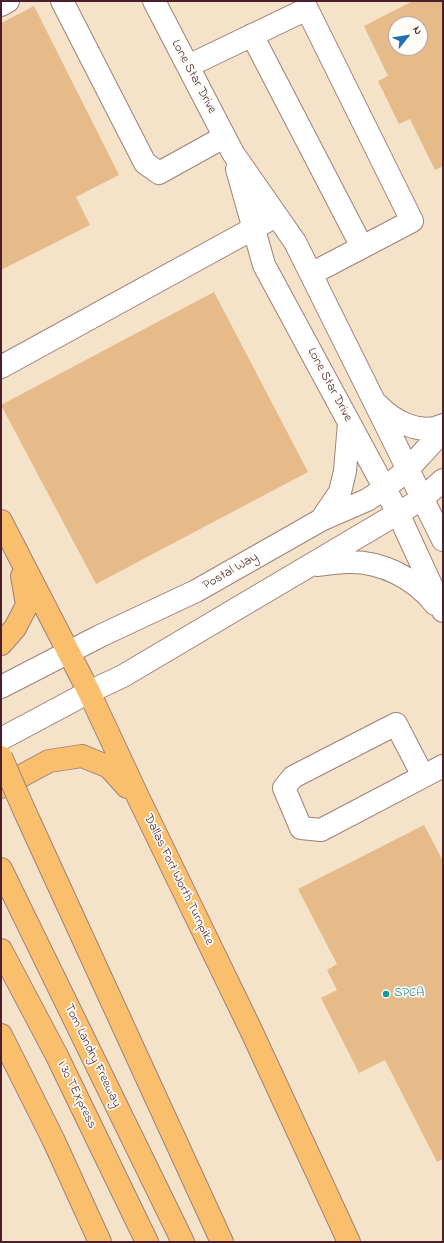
<!DOCTYPE html>
<style>
body{margin:0}
#map{position:relative;width:444px;height:1243px;overflow:hidden;background:#f4e2c9;font-family:"Indie Flower",sans-serif}
canvas{display:block}
.frame{position:absolute;inset:0;border:2px solid #4a1f2b;pointer-events:none}
.north{position:absolute;left:388px;top:16px;width:40px;height:40px;box-sizing:border-box;background:#fdfcf7;border:1px solid #b5a4a5;border-radius:50%;rotate:60deg;font-size:11px;font-weight:700;line-height:16px;text-align:center;color:#4a1f2b}
.north::after{content:'';display:block;margin:auto;width:14px;height:18px;background:#1f6fb2;clip-path:polygon(50% 0,100% 100%,50% 72%,0 100%)}
</style>
<div id="map">
<canvas width="444" height="1243"></canvas>
<div class="frame"></div>
<div class="north">N</div>
</div>
<script>
const ctx = document.querySelector('canvas').getContext('2d');
ctx.lineJoin = 'round';
function fill(path, color) { ctx.fillStyle = color; ctx.fill(path, 'evenodd'); }
function stroke(path, color, width, dash) { ctx.strokeStyle = color; ctx.lineWidth = width; ctx.lineCap = dash ? 'butt' : 'round'; ctx.setLineDash(dash || []); ctx.stroke(path); }
function label(font, color, halo, rows, align = 'center') {
  ctx.font = font + ' "Indie Flower",sans-serif'; ctx.lineWidth = 3.5; ctx.setLineDash([]); ctx.textBaseline = 'middle'; ctx.strokeStyle = halo; ctx.fillStyle = color; for (const [text, x, y, turn = 0] of rows) {
    ctx.save(); ctx.translate(x, y); ctx.rotate((+turn || 0) * Math.PI / 180); ctx.textAlign = isNaN(turn) ? turn : align; if (halo) ctx.strokeText(text, 0, 0); ctx.fillText(text, 0, 0); ctx.restore();
  }
}
const building = new Path2D(`
 M413,1H443V166L435,170L410,119L399,124L378,81L388,76L364,26ZM396,24H420V48H396Z
 M34,6L119,175L76,197L90,225L1,270V23Z
 M214,292L308,472L96,584L1,405Z
 M424,825L443,861V1159L437,1162L385,1060L359,1073L321,998L337,990L327,970L337,964L298,889Z`);
const minor = new Path2D(`
 M62,1L145,163L159,173L224,137
 M154,1L233,153L295,242L443,540
 M1,5L8,1
 M252,35L362,247
 M188,66L307,9L412,221L311,274
 M237,169L264,265L398,513L443,611
 M1,367L267,221
 M378,405C393,421 421,436 443,425
 M321,520L340,492L345,471L349,423
 M317,565C327,564 338,562 348,562C381,561 415,578 435,604
 M1,687L100,636L196,591L321,520L367,500L384,489L407,470L443,431
 M1,739L89,692L123,676L422,499L443,480
 M423,776L396,724L293,777L284,788L301,828L321,830L443,766`);
const major = new Path2D(`
 M1,521L89,692L139,799L250,1028L349,1242
 M1,644L15,628L27,605L22,576
 M1,787L49,761L82,756L109,767L127,787`);
const highway = new Path2D(`
 M25,812L222,1242
 M1,869L183,1242
 M1,950L57,1056L147,1242
 M1,1035L53,1139L100,1242`);
const highwayBridge = new Path2D(`
 M1,757L25,812`);
const markers = [
 [386,994,4,"#0f9aa8"]
];
const streetNames = [
 ["Lone Star Drive",193,77,62],
 ["Lone Star Drive",329,385,62],
 ["Postal Way",231,572,-30],
 ["Dallas Fort Worth Turnpike",178,880,64],
 ["Tom Landry Freeway",92,1056,64],
 ["I 30 TEXpress",76,1095,64]
];
const cultureNames = [
 ["SPCA",394,994]
];
fill(building, '#e6ba89');
stroke(minor, '#9f807a', 24);
stroke(major, '#9f807a', 24);
stroke(highway, '#9f807a', 24);
stroke(minor, '#fff', 22);
stroke(major, '#f9bf6d', 22);
stroke(highway, '#f9bf6d', 22);
stroke(highwayBridge, '#9f807a', 24, []);
stroke(highwayBridge, '#f9bf6d', 22);
for (const [x, y, r, color] of markers) { const dot = new Path2D(); dot.arc(x, y, r, 0, 2 * Math.PI); ctx.fillStyle = color; ctx.fill(dot); stroke(dot, '#fdfcf7', 1.5); }
label('13px', '#4a1f2b', '#fdfcf7', streetNames);
label('13px', '#0d838f', '#fdfcf7', cultureNames, 'left');
</script>
